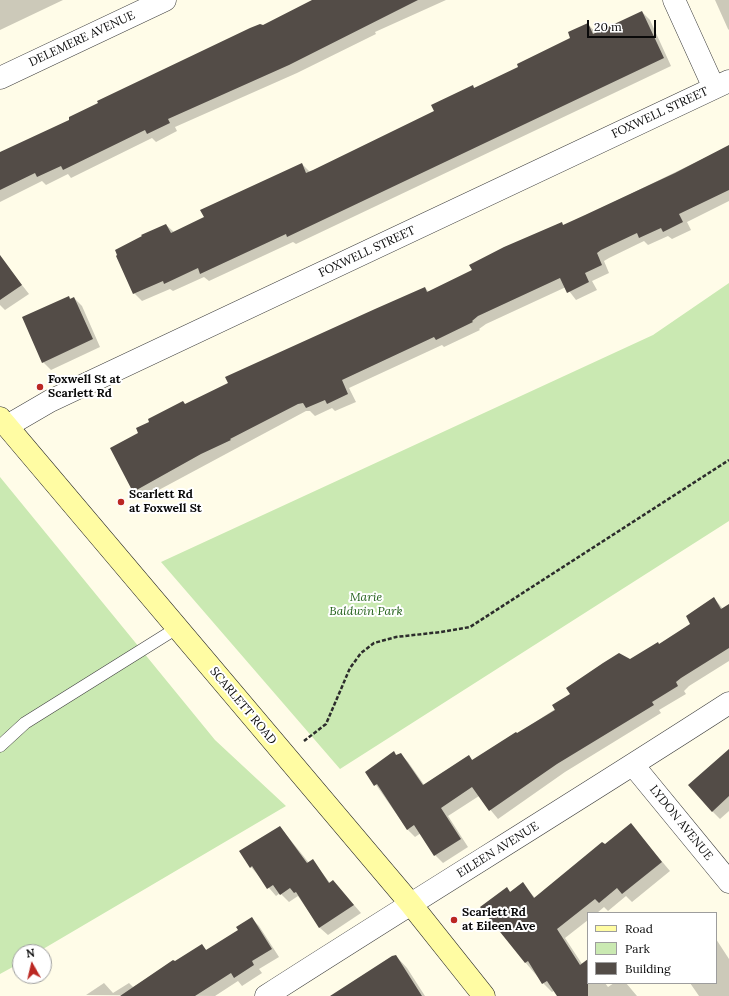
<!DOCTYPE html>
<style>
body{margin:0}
#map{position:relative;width:729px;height:996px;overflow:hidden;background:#fffce8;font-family:Lora,serif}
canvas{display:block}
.legend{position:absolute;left:587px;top:912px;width:130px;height:72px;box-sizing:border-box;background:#fff;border:1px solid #9d9d9d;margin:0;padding:5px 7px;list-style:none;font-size:12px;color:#0a0a0a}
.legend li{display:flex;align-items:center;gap:8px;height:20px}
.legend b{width:20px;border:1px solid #9d9d9d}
.north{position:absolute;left:12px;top:944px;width:40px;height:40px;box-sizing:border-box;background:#fff;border:1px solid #9d9d9d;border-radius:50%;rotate:352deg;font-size:11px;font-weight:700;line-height:16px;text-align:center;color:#0a0a0a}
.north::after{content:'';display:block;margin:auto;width:14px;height:18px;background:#bb2722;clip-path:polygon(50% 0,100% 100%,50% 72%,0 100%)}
.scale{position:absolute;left:587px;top:20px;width:69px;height:18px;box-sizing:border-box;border:2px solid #0a0a0a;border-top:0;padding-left:5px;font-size:12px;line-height:14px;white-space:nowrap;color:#0a0a0a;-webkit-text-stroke:3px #fff;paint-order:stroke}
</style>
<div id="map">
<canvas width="729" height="996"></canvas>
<ul class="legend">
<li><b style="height:5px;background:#fffca3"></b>Road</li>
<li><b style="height:11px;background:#cae9b2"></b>Park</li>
<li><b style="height:11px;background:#534c47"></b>Building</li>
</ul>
<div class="north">N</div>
<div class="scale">20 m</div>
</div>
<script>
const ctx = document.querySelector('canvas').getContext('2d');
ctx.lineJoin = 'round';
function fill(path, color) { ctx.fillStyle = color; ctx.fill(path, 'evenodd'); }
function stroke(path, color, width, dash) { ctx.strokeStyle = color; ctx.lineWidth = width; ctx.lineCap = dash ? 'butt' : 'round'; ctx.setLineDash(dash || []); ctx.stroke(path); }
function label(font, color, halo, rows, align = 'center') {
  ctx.font = font + ' Lora,serif'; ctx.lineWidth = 4; ctx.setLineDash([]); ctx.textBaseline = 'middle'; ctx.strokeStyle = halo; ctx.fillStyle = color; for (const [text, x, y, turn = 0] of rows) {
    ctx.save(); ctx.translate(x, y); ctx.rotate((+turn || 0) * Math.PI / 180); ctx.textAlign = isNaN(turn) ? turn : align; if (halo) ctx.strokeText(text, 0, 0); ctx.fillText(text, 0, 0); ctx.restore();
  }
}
const green = new Path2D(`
 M729,283V521L340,769L161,562L653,335Z
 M0,477L215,740L286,806L38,952H20V963L0,974Z`);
const shadow = new Path2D(`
 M0,0H63L0,30Z
 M316,0H446L375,32L376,34L297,73L175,127L177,131L156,142L152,138L71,178L68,174L46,185L42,181L0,202V153L70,121Z
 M715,0H729V30L728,29Z
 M642,12L650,20L671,66L296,244L293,242L209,281L204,277L173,291L170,289L142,301L134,293L166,225L174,232L205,218L302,164L310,172L436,112L473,87L475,89L519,68L572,38L588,24L596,33Z
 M729,146V201L687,222L691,230L672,239L668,236L648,245L644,241L609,258L604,261L609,273L592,281L597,290L576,300L566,287L486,324L479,329L480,330L444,347L442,345L349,388L356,402L335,411L332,408L315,416L310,411H306L142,499L134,491L140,433L186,405L425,288L429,292Z
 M7,266L29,294L5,310L0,305V267Z
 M69,297L71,299L74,298L82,306L100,347L51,370L43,362Z
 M714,598L723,609L729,605V661L689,686L684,691L686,694L659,710L661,713L565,772L498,819L479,796L448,816L468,847L443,863L435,855L421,833L415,837L407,829L367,772L394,753L397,756L400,754L408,762L425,786L469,756L473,761L517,734L630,660L660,645L692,624Z
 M729,757V811L720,819L712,811Z
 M631,825L670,871L632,902L626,896L608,911L604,907L597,913H588V920L565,938L582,964L588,961V983H605L608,987L614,983H626L637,996H558L554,991L552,992L543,983L525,962L507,889L511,892L523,884L535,898Z
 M280,827L309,863L313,861L330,883L333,881L361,913L328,935L320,928L298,896L289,902L280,893L276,896L251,867L241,852Z
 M251,918L259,926L279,957L259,969L262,973L242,986L238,981L215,996L86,995L104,983L113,993L129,983L133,987L202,945L207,951L240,931Z
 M716,939L729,959V996H699L690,983H716Z
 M396,956L407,968L425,996H348Z`);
const building = new Path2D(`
 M312,0H418L289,65L168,119L170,123L147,134L145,130L63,170L61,166L37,177L35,173L0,190V152L69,120V117L98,103L97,101L250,28L260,24L263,25Z
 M642,11L664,58L287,237L286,234L200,274L198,268L164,284L163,281L133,294L116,256L117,255L115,250L142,236L141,235L166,224L171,233L204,217L200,210L302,163L306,173L313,170L434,111L431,105L473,85L474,88L518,67L517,64L570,38L568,32L588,23L593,34Z
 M729,145V190L679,214L683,222L663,232L661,228L639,238L637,233L601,250L597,253L602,265L585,273L589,282L567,293L560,278L478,316L472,321L473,322L436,340L434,337L342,380L348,394L327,404L325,400L306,408L303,403L298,404L230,439L231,440L201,454L133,492L110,448L138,433L136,428L149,422L148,419L183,401L185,404L228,383L225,377L375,309L425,287L427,292L472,270L469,265L504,247L562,222L563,225L585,215L675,173Z
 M0,255L22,285L0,300Z
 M69,296L70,299L74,297L93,339L42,363L22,317Z
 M714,597L721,609L729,604V648L681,678L676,682L678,686L652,702L654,705L557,764L489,811L472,787L441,808L461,839L434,856L414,825L407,830L377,784L374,786L365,772L394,751L396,755L401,753L423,785L469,755L472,760L516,732L517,733L555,710L552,705L570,694L566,688L603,663L619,653L630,659L658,642L659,644L690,624L686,616Z
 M729,749V796L712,812L688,785Z
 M631,823L662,862L622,894L617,888L599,903L595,899L557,929L580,965L588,959V996H557L547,981L542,984L528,961L525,963L480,907L507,887L510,892L523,882L534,898L602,842L605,844Z
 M280,826L307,863L313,859L329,883L333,880L354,905L319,928L296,892L294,893L290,888L280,895L273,885L267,889L252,866L250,868L239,851Z
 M252,917L272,949L252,961L254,965L234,978L231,973L195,996H120L173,960L175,961L202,944L206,950L238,930L236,927Z
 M396,955L422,996H330L392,956Z`);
const path = new Path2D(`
 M304,741L326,724L350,668L361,653L374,643L396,637L441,632L470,627L729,460`);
const lane = new Path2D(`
 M0,746L25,723L177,628`);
const street = new Path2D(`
 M674,0L714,88
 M0,78L165,0
 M7,426L50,401L729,81
 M633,765L729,882
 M266,996C420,897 576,802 729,703`);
const secondary = new Path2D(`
 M0,418L410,903L484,996`);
const markers = [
 [40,387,4,"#bb2722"],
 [121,502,4,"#bb2722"],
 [454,920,4,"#bb2722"]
];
const streetNames = [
 ["DELEMERE AVENUE",82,39,-25],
 ["FOXWELL STREET",660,113,-25],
 ["FOXWELL STREET",367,252,-25],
 ["SCARLETT ROAD",243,706,50],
 ["LYDON AVENUE",681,823,51],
 ["EILEEN AVENUE",498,850,-32]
];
const poiNames = [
 ["Foxwell St at",48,380],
 ["Scarlett Rd",48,394],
 ["Scarlett Rd",129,495],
 ["at Foxwell St",129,509],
 ["Scarlett Rd",462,913],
 ["at Eileen Ave",462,927]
];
const parkNames = [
 ["Marie",366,598],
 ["Baldwin Park",366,612]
];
fill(green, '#cae9b2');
fill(shadow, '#0003');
fill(building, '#534c47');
stroke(lane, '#3d3d3d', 13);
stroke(street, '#3d3d3d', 23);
stroke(secondary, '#2c2c2c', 23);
stroke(path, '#2c2c2c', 2.5, [4, 2]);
stroke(lane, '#fff', 12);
stroke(street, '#fff', 22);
stroke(secondary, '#fffca3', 22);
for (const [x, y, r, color] of markers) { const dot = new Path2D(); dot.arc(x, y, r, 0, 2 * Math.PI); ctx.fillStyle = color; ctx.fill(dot); stroke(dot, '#fff', 1.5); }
label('12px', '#0a0a0a', '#fff', streetNames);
label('bold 12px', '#0a0a0a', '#fff', poiNames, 'left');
label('italic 12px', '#24611b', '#fff', parkNames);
</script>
